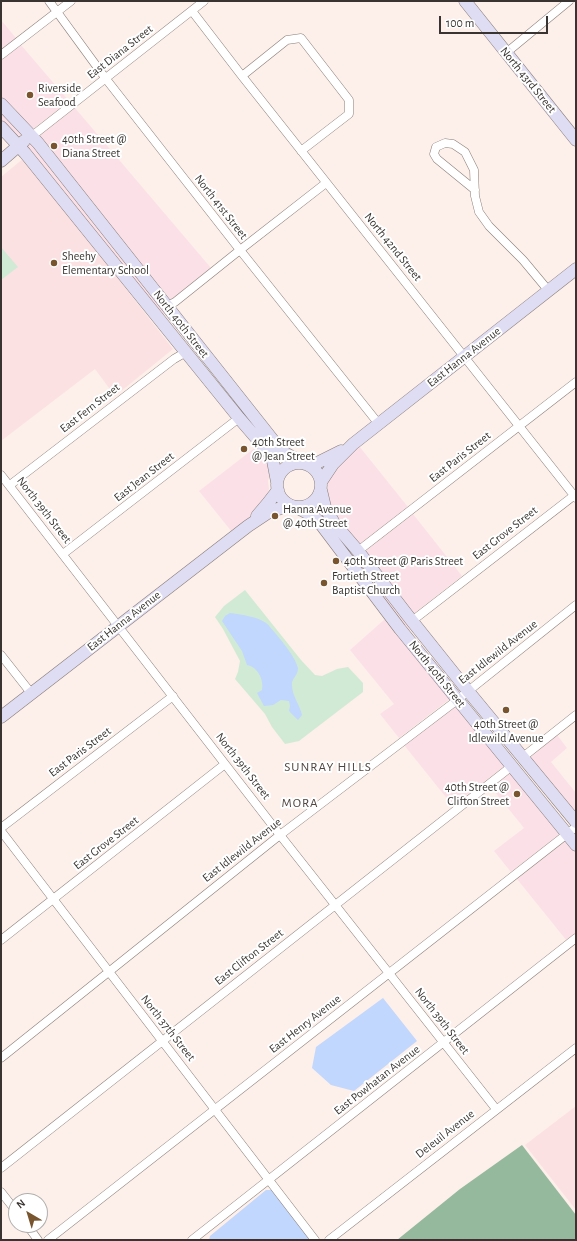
<!DOCTYPE html>
<style>
body{margin:0}
#map{position:relative;width:577px;height:1241px;overflow:hidden;background:#fdefe9;font-family:"Alegreya Sans",sans-serif}
canvas{display:block}
.frame{position:absolute;inset:0;border:2px solid #393431;pointer-events:none}
.north{position:absolute;left:8px;top:1193px;width:40px;height:40px;box-sizing:border-box;background:#fff;border:1px solid #b0aead;border-radius:50%;rotate:322deg;font-size:11px;font-weight:700;line-height:16px;text-align:center;color:#393431}
.north::after{content:'';display:block;margin:auto;width:14px;height:18px;background:#78552e;clip-path:polygon(50% 0,100% 100%,50% 72%,0 100%)}
.scale{position:absolute;left:439px;top:16px;width:109px;height:18px;box-sizing:border-box;border:2px solid #393431;border-top:0;padding-left:5px;font-size:12px;line-height:14px;white-space:nowrap;color:#393431;-webkit-text-stroke:3px #fff;paint-order:stroke}
</style>
<div id="map">
<canvas width="577" height="1241"></canvas>
<div class="frame"></div>
<div class="north">N</div>
<div class="scale">100 m</div>
</div>
<script>
const ctx = document.querySelector('canvas').getContext('2d');
ctx.lineJoin = 'round';
function fill(path, color) { ctx.fillStyle = color; ctx.fill(path, 'evenodd'); }
function stroke(path, color, width, dash) { ctx.strokeStyle = color; ctx.lineWidth = width; ctx.lineCap = dash ? 'butt' : 'round'; ctx.setLineDash(dash || []); ctx.stroke(path); }
function label(font, color, halo, rows, align = 'center') {
  ctx.font = font + ' "Alegreya Sans",sans-serif'; ctx.lineWidth = 4; ctx.setLineDash([]); ctx.textBaseline = 'middle'; ctx.strokeStyle = halo; ctx.fillStyle = color; for (const [text, x, y, turn = 0] of rows) {
    ctx.save(); ctx.translate(x, y); ctx.rotate((+turn || 0) * Math.PI / 180); ctx.textAlign = isNaN(turn) ? turn : align; if (halo) ctx.strokeText(text, 0, 0); ctx.fillText(text, 0, 0); ctx.restore();
  }
}
const commercial = new Path2D(`
 M1,20L16,38L1,49Z
 M21,45L69,101L32,130L1,99V60Z
 M75,108L211,268L171,300L37,137Z
 M1,110L26,135L18,140L1,121Z
 M31,141L170,310L162,316L24,146Z
 M359,446L408,507L359,545L324,498L328,491V482L335,467Z
 M256,447L272,468L268,481L269,489L265,500L245,522L232,532L199,491Z
 M320,505L412,627L408,632L314,510Z
 M304,513H306L451,698L399,738L380,714L394,704L350,650L385,619Z
 M413,514L462,576L412,615L364,552Z
 M457,705L506,765L453,806L404,745Z
 M557,735L567,748L551,762L576,793V816L529,758Z
 M511,771L562,833L511,872L494,851L524,828L491,787Z
 M567,839L576,851V933L567,941L517,879Z`);
const education = new Path2D(`
 M24,158L173,349L115,396L95,369L1,441V177Z
 M576,1106V1210L525,1145Z`);
const green = new Path2D(`
 M1,247L18,267L1,280Z
 M245,590L301,660L315,675L322,676L337,669L348,667L363,683V692L299,741L285,744L272,727L265,714L235,679L238,672L240,661L223,629L215,617L224,606Z`);
const forest = new Path2D(`
 M522,1145L576,1215V1240H397L460,1189Z`);
const water = new Path2D(`
 M230,613C239,614 259,617 266,623C270,626 291,652 293,657C295,660 297,665 298,668C298,676 291,679 292,685C292,696 300,705 302,715L298,720L289,711L290,706L289,701L281,700L273,705L264,706L257,693L262,690C264,680 258,667 247,665L242,651L222,621L225,616Z
 M383,998L417,1041L354,1091L331,1085L312,1068L316,1047Z
 M266,1190H272L311,1240H209L210,1236Z`);
const street = new Path2D(`
 M49,1L106,79L240,250L378,423
 M192,11L242,76L576,498
 M506,53L569,1
 M1,55L71,1
 M242,76L287,40L301,38L349,100V114L301,151
 M32,136L204,1
 M475,190L437,159L434,154L436,147L445,143L453,144L465,152L474,170L475,196L479,212L489,226L523,260L548,290
 M167,306L175,302L240,250L326,183
 M1,475L280,835L496,1109
 M10,485L174,359L186,352
 M358,551L576,382
 M63,554L239,418
 M412,621L576,494
 M1,655L31,693
 M523,757L576,715
 M1,828L173,696
 M1,831L315,1240
 M1,940L225,764
 M1,1058L280,835L452,704L576,605
 M1,1168L512,766
 M1,1192L16,1211
 M27,1225L38,1240
 M48,1240L576,827
 M192,1240L576,938
 M329,1240L576,1048`);
const secondary = new Path2D(`
 M465,1L576,140
 M1,104L38,143L276,444L283,452L305,464
 M1,127L25,153L239,418L270,454L273,461L277,482
 M1,161L24,141
 M277 485a22 22 0 1 1 44 0a22 22 0 1 1-44 0Z
 M311,466L341,451
 M321,482L333,464L353,444L576,269
 M321,490L325,507L334,523L358,551L412,621L468,691L576,822
 M296,507L313,516L320,523L400,629L576,845
 M257,516L268,503L278,490
 M1,717L248,526L269,512L290,505`);
const markers = [
 [30,95,4,"#78552e"],
 [54,146,4,"#78552e"],
 [54,263,4,"#78552e"],
 [244,449,4,"#78552e"],
 [275,516,4,"#78552e"],
 [336,561,4,"#78552e"],
 [324,583,4,"#78552e"],
 [506,710,4,"#78552e"],
 [517,794,4,"#78552e"]
];
const streetNames = [
 ["East Diana Street",120,52,-38],
 ["North 43rd Street",528,80,51],
 ["North 41st Street",221,207,52],
 ["North 42nd Street",393,247,51],
 ["North 40th Street",181,324,52],
 ["East Hanna Avenue",464,357,-38],
 ["East Fern Street",90,408,-38],
 ["East Paris Street",460,457,-38],
 ["East Jean Street",144,477,-38],
 ["North 39th Street",44,510,52],
 ["East Grove Street",505,533,-38],
 ["East Hanna Avenue",124,621,-38],
 ["East Idlewild Avenue",498,652,-38],
 ["North 40th Street",437,674,51],
 ["East Paris Street",80,752,-37],
 ["North 39th Street",243,766,52],
 ["East Grove Street",106,843,-38],
 ["East Idlewild Avenue",242,850,-38],
 ["East Clifton Street",249,957,-38],
 ["North 39th Street",442,1021,52],
 ["East Henry Avenue",305,1024,-38],
 ["North 37th Street",168,1028,52],
 ["East Powhatan Avenue",377,1080,-38],
 ["Deleuil Avenue",445,1134,-38]
];
const poiNames = [
 ["Riverside",38,88],
 ["Seafood",38,102],
 ["40th Street @",62,139],
 ["Diana Street",62,153],
 ["Sheehy",62,256],
 ["Elementary School",62,270],
 ["40th Street",252,442],
 ["@ Jean Street",252,456],
 ["Hanna Avenue",283,509],
 ["@ 40th Street",283,523],
 ["40th Street @ Paris Street",344,561],
 ["Fortieth Street",332,576],
 ["Baptist Church",332,590],
 ["40th Street @",506,724,"center"],
 ["Idlewild Avenue",506,738,"center"],
 ["40th Street @",509,787,"right"],
 ["Clifton Street",509,801,"right"]
];
const neighbourhoodNames = [
 ["SUNRAY HILLS",328,767],
 ["MORA",300,803]
];
fill(commercial, '#fbe1e7');
fill(education, '#fce1e3');
fill(green, '#d1ead6');
fill(forest, '#94b99c');
fill(water, '#c1d7fd');
stroke(street, '#897d77', 9);
stroke(secondary, '#897d77', 13);
stroke(street, '#fff', 8);
stroke(secondary, '#dfddf4', 12);
for (const [x, y, r, color] of markers) { const dot = new Path2D(); dot.arc(x, y, r, 0, 2 * Math.PI); ctx.fillStyle = color; ctx.fill(dot); stroke(dot, '#fff', 1.5); }
label('12px', '#393431', '#fff', streetNames);
label('12px', '#393431', '#fff', poiNames, 'left');
ctx.letterSpacing = '1px';
label('13px', '#504540', '#fff', neighbourhoodNames);
ctx.letterSpacing = '0px';
</script>
